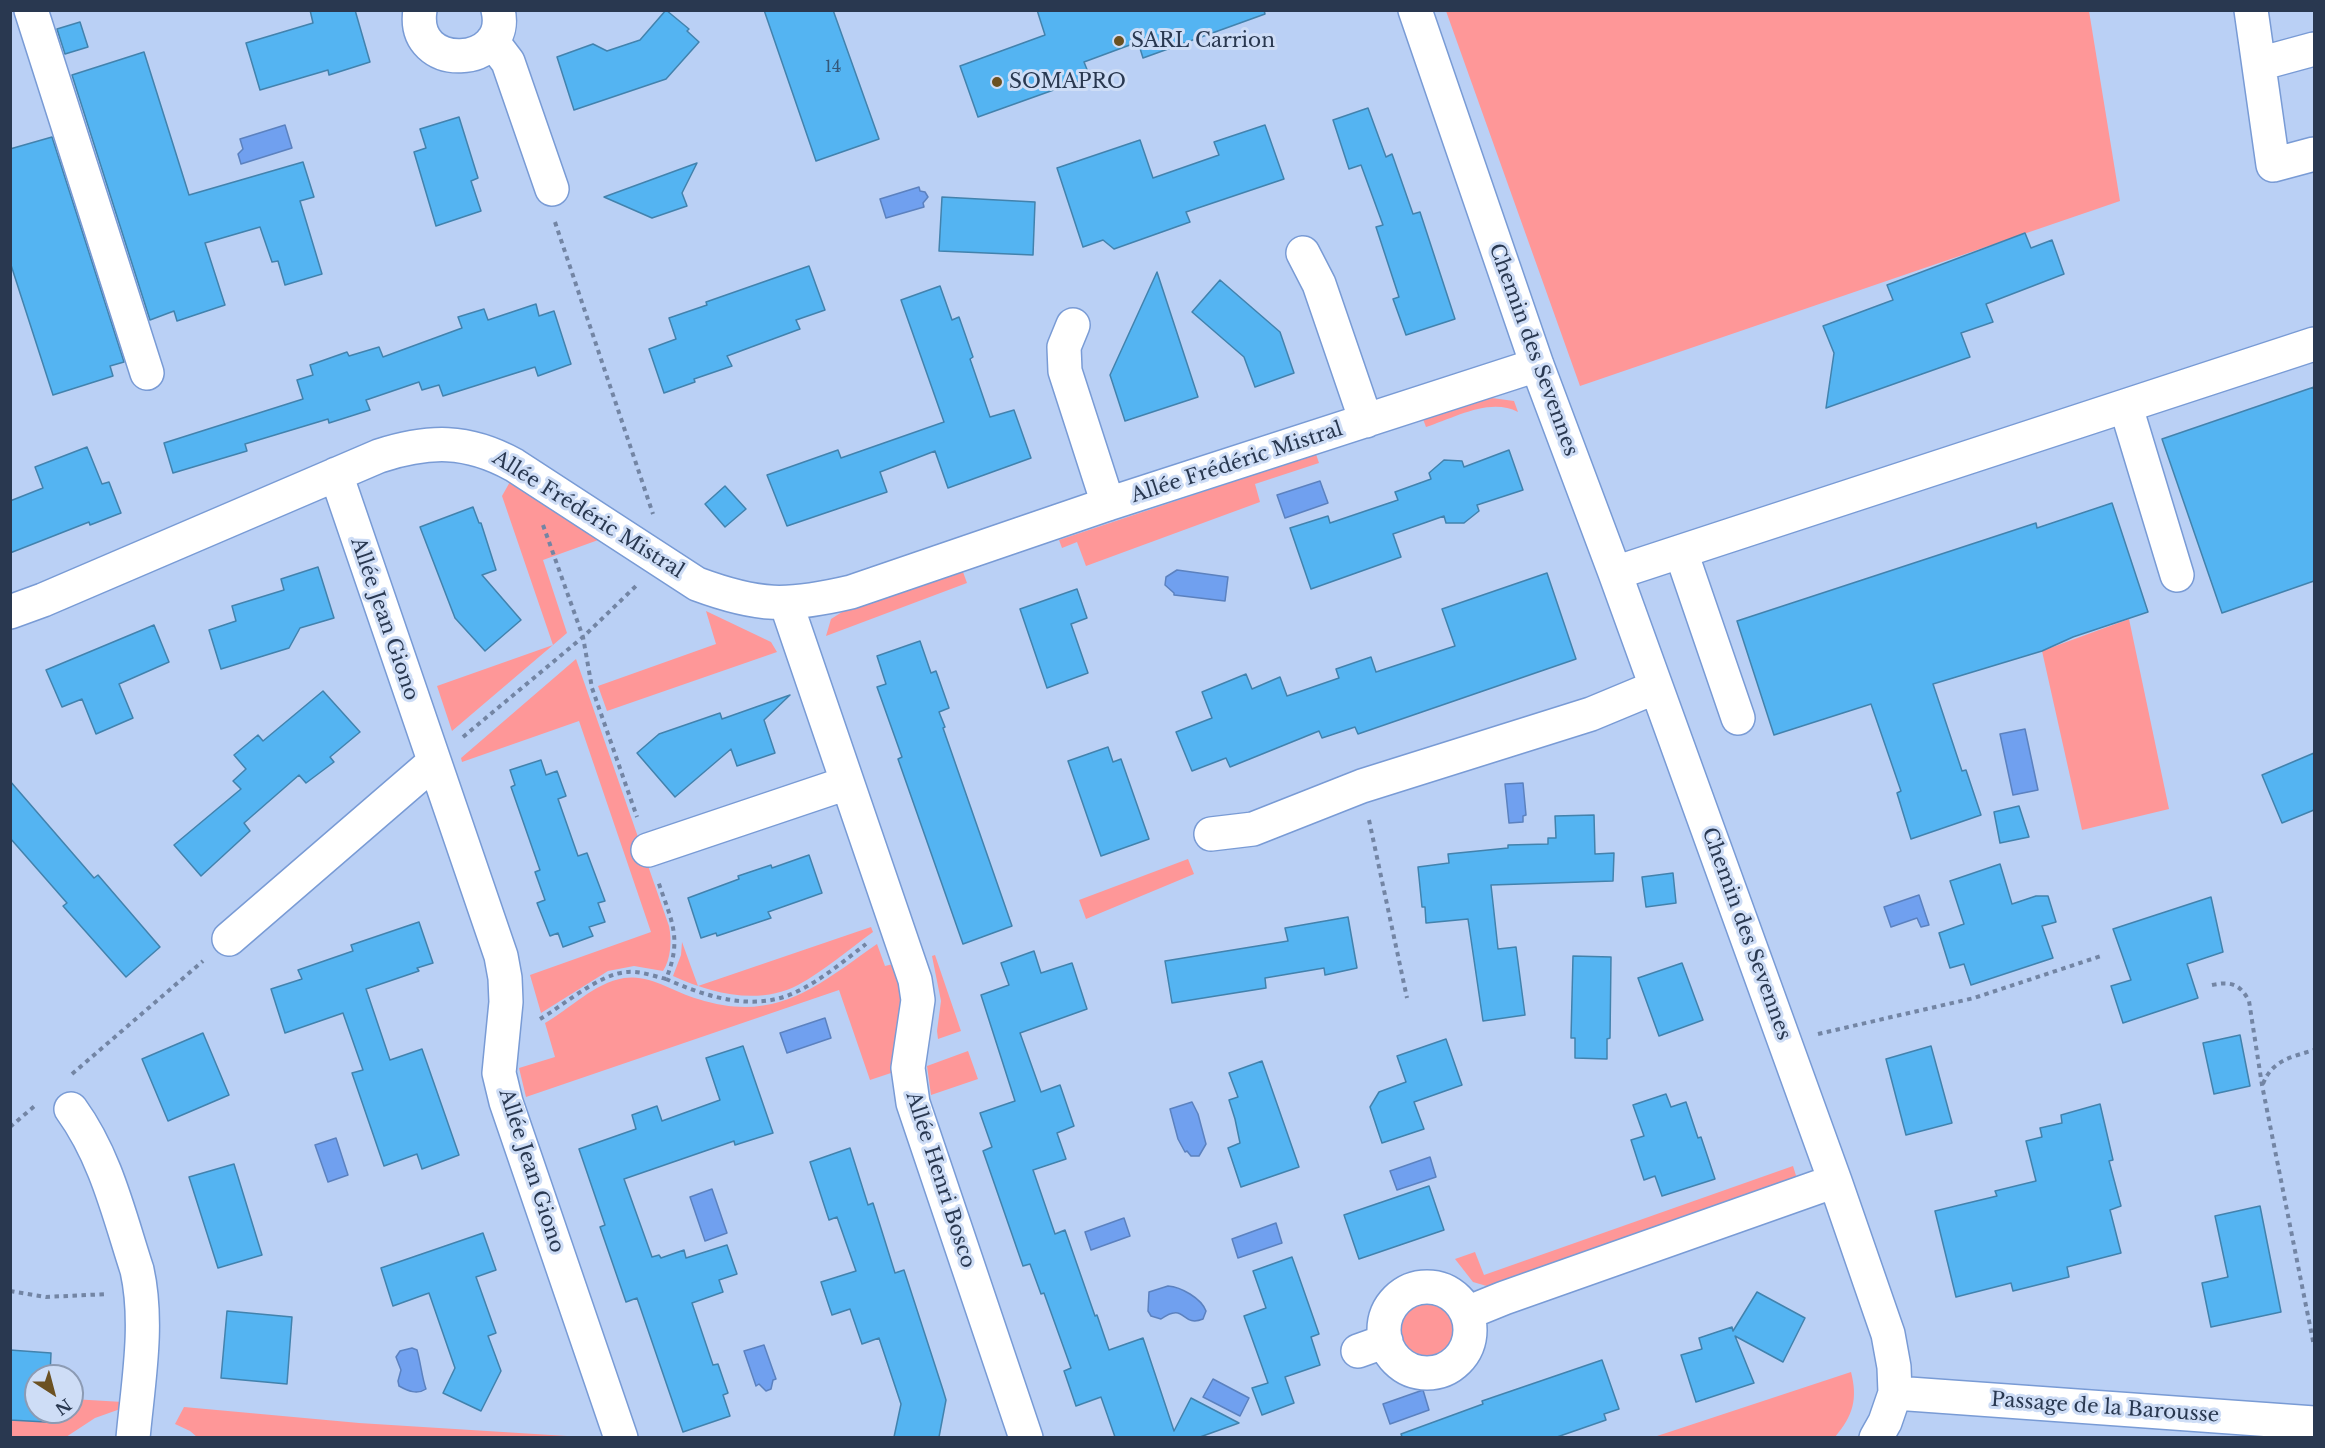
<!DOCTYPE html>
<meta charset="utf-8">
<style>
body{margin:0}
#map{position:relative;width:2325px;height:1448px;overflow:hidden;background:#bad0f5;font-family:"Libre Baskerville",serif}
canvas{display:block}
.frame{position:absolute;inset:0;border:12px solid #293850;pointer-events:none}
.north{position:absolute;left:24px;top:1364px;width:60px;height:60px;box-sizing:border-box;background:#ceddf6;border:2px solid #8c9bb4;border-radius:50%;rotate:144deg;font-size:16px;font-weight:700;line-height:24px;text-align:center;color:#293850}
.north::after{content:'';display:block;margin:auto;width:21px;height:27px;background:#6b5122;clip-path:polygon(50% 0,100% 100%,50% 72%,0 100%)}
</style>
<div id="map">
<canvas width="2325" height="1448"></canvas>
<div class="frame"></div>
<div class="north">N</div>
</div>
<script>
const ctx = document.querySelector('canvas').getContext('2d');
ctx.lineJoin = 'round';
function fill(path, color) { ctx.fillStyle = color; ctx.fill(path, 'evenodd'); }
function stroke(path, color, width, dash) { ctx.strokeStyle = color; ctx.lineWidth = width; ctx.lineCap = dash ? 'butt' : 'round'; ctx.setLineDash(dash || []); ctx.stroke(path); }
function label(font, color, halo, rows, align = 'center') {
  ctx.font = font + ' "Libre Baskerville",serif'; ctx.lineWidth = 6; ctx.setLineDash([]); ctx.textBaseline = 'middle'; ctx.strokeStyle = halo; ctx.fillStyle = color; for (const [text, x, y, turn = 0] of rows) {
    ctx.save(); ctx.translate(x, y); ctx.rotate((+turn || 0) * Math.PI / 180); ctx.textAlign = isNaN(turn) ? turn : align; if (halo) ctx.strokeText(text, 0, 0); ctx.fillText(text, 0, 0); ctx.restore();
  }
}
const green = new Path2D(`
 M1446,11H2089L2120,201L1580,386Z
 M1492,398L1514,401L1518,412C1490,397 1454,418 1426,427L1423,419L1480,400Z
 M1316,454L1319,463L1255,484L1260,502L1086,566L1077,542L1062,548L1059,540Z
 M511,480L601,539L543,560L567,633L553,645L452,731L437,686L553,645L502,496Z
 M963,572L967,583L826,636L831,619L842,612Z
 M706,611L771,642L777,652L607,711L598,686L716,644Z
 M2129,619L2169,809L2082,830L2042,651Z
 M576,659L669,926C672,940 671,959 663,971L634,966L608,971L541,1013L530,975L651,932L579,721L462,762L461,758Z
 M1188,859L1194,874L1086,919L1079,900Z
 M871,927L873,932C848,950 824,971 798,985C758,1006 711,993 673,976L681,955L682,942L698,986Z
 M877,944L885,966L893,964L902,991L903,1008L891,1073L870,1080L839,990L526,1097L519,1068L555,1057L545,1023C570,1009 594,983 624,978C651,974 673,992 698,999C776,1024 817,986 877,944Z
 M935,955L961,1031L938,1039L937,1031L941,1001L932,956Z
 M968,1051L978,1079L931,1095L927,1066Z
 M1793,1166L1798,1182L1490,1287L1473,1282L1455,1259L1475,1252L1484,1275Z
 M1396 1331a31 31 0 1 1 62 0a31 31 0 1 1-62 0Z
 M1851,1372C1858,1399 1853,1416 1835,1437H1654Z
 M72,1399L123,1402V1408L95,1418L66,1437H11L10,1420L46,1422L47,1412H72Z
 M184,1407L359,1423L583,1437H197L190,1431L175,1424Z`);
const water = new Path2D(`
 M285,125L292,148L241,164L238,154L243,149L240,139Z
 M919,187L920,191L925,192L928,197L923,203L924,207L886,218L880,199Z
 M1320,481L1328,503L1285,518L1277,495Z
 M1177,570L1228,577L1225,601L1174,595V593L1165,585L1166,577Z
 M2025,729L2038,790L2013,795L2000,734Z
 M1523,783L1526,815L1523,816V822L1509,823L1505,784Z
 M1919,895L1929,925L1921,927L1917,918L1891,927L1884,907Z
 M825,1018L831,1038L787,1053L780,1033Z
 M1192,1102L1198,1114L1206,1144L1199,1156H1191L1187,1151L1185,1152L1178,1139L1170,1109Z
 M336,1138L348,1175L328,1182L315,1145Z
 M1430,1157L1436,1177L1397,1190L1390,1171Z
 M712,1189L727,1233L705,1241L690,1197Z
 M1124,1218L1130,1236L1091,1250L1085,1232Z
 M1276,1223L1282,1243L1238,1258L1232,1239Z
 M1168,1286C1181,1287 1201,1298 1206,1311L1203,1319C1181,1328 1186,1301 1161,1319L1151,1316L1148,1311L1149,1292Z
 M764,1345L776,1379L773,1380L771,1389L766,1391L759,1384L756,1386L744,1351Z
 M412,1348L417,1350C421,1364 422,1378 426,1389C417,1395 408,1391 399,1386L398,1381L401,1370L396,1357L400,1351Z
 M1213,1379L1249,1398L1240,1416L1203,1397Z
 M1423,1390L1429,1410L1390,1424L1383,1404Z`);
const building = new Path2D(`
 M310,10H355L370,62L329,75L328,70L260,90L246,43L313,23Z
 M666,10L689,29L687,31L699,42L666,79L574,110L557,57L593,44L607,51L640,40Z
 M764,10H833L879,139L816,161Z
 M1037,10H1264L1265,14L1143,58L1138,42L1084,62L1090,77L978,117L960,66L1045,35Z
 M80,22L88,47L65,54L57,29Z
 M144,52L189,195L303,162L314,197L300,201L322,274L285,285L278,261L272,262L260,227L205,243L225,305L177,321L174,311L150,320L72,75Z
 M1368,108L1386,157L1392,154L1413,214L1420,212L1455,319L1406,335L1393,299L1399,297L1376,227L1383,225L1361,165L1349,169L1333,120Z
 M459,117L478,178L471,181L481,211L436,226L414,152L426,148L420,129Z
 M1265,125L1284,179L1186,212L1190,222L1114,249L1103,240L1083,247L1057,168L1140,140L1153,178L1219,155L1214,142Z
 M52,137L124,362L110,366L113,376L53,395L10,262V149Z
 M697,163L682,193L687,206L652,218L604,197Z
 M942,197L1035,202L1033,255L939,251Z
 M2025,233L2031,248L2052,240L2064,274L1986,304L1993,322L1961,333L1970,357L1826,408L1834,353L1823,326L1893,300L1887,285Z
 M809,266L825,310L796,320L800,329L727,356L732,366L694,379L695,382L664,393L649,349L676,339L669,318L707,305L706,302Z
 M1157,272L1198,397L1125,421L1110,375Z
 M1220,280L1280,332L1294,373L1255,387L1244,357L1192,312Z
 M940,286L952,320L959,317L973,357L970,359L990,417L1014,410L1031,458L948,488L935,451L880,472L887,492L787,526L767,475L838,450L841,458L944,422L901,300Z
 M536,304L539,316L554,311L571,364L538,376L535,367L443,396L439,385L422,390L419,382L366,400L370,410L329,423L328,419L245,444L247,451L173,473L164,443L303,399L297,380L313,375L310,365L347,352L349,356L379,347L383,357L462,328L458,317L484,309L488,320Z
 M2314,387V581L2222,613L2162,439Z
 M87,447L102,484L109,482L121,513L90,525L89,522L10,553V501L43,488L35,467Z
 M1509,450L1523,490L1477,505L1479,511L1464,523H1446L1444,516L1393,534L1401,557L1311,589L1290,528L1328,516L1330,523L1398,500L1395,492L1431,479L1429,473L1444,460L1462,461L1464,467Z
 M725,486L746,509L725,527L705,504Z
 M2112,503L2148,612L2073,637L2042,651L1933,684L1962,771L1966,770L1981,815L1911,839L1897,793L1901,791L1871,704L1774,735L1737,621L2036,523L2037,528Z
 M473,507L479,523H481L496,570L482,575L521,620L485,651L455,618L420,527Z
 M318,567L334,618L300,628L289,648L221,669L209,630L236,621L232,606L284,590L281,579Z
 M1547,573L1576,659L1358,734L1355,727L1322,738L1319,731L1230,767L1226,758L1192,771L1176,732L1212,718L1202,692L1246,674L1252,689L1280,677L1287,696L1339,678L1336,669L1371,657L1376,672L1455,646L1442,609Z
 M1077,589L1087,618L1071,624L1088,673L1047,688L1020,609Z
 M154,625L169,662L119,684L133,718L96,734L82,699L62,707L46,670Z
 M920,641L931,673L936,671L949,708L939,712L945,727L943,728L1012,926L963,944L898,759L902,757L877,687L886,684L877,656Z
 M323,691L360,732L330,757L334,762L306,783L299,775L244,823L250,831L201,876L174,845L241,789L233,781L246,769L234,755L258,735L263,741Z
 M790,695L764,720L775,753L737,766L731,749L675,797L637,753L659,734L720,713L722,719Z
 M1108,747L1113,762L1121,759L1149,839L1101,856L1068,761Z
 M2314,753V810L2282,823L2262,775Z
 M541,760L546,775L557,771L566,796L558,799L578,856L587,853L605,901L598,903L605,922L589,927L593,936L563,947L558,933L550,936L537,903L545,900L535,872L540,870L511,787L515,785L510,770Z
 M10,781L94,878L98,875L160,947L126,977L63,906L67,903L10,838Z
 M2019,806L2029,837L2000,843L1994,812Z
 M1594,815L1595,854L1614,853L1613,881L1491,885L1498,949L1516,947L1525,1015L1483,1021L1468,919L1426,923L1425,907H1422L1418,867L1449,863L1448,854L1508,848V845L1548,844V838H1556L1555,816Z
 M809,855L822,893L768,912L771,918L717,936L716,933L701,938L688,898L739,879L738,876L771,865L772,868Z
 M2000,864L2012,904L2036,896H2048L2056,922L2042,926L2053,958L1971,985L1964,964L1950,968L1939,933L1964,924L1950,881Z
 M1673,873L1676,903L1646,907L1642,877Z
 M2211,897L2223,952L2187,964L2198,998L2123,1023L2111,986L2131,980L2113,929Z
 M1348,917L1357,968L1325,975L1324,968L1265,978L1266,988L1172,1003L1165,961L1288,941L1285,928Z
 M419,922L433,963L417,968L419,971L366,989L390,1060L422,1049L459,1155L422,1169L417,1154L384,1166L352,1073L363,1070L343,1013L285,1033L271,989L302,979L298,970L353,951L351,945Z
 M1034,951L1041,973L1072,963L1087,1009L1020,1033L1041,1092L1060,1085L1074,1126L1057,1133L1066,1159L1033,1170L1055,1234L1065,1230L1095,1316L1097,1315L1109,1350L1143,1338L1174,1431L1191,1398L1239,1423L1200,1437H1115L1101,1397L1076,1406L1064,1371L1071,1368L1044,1293L1041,1294L1030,1264L1023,1266L983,1151L992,1147L980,1113L1015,1101L981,995L1009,985L1001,963Z
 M1573,956L1611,957L1610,1038L1607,1039V1059L1575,1058V1038H1571Z
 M1682,963L1703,1020L1659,1036L1638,978Z
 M203,1033L229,1095L168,1121L142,1059Z
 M2240,1035L2250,1086L2214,1094L2203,1043Z
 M1446,1039L1462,1085L1414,1102L1424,1129L1382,1143L1370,1107L1379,1092L1406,1082L1397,1056Z
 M743,1046L773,1133L735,1145L734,1141L624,1179L652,1257L659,1255L661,1258L684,1250L686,1258L727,1245L737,1274L719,1280L723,1292L692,1303L713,1365L718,1364L728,1393L723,1395L730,1416L683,1432L637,1298L626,1302L600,1227L605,1225L579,1149L636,1129L632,1115L657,1106L662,1121L720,1100L706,1058Z
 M1931,1046L1952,1123L1906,1135L1886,1059Z
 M1262,1061L1299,1167L1241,1187L1228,1148L1240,1143L1235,1119L1229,1100L1238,1097L1229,1073Z
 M1666,1094L1671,1107L1686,1102L1698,1138L1701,1137L1715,1179L1662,1196L1655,1176L1644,1180L1631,1140L1644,1136L1633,1105Z
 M2100,1104L2113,1160L2109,1161L2121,1206L2110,1210L2121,1253L2067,1267L2069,1277L2013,1291L2011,1283L1956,1297L1935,1211L1997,1196L1995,1191L2036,1181L2026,1141L2042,1137L2040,1128L2062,1123L2061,1115Z
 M850,1148L868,1205L873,1203L895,1273L904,1270L943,1390L946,1400L939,1437H894L901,1404L879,1338L862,1344L850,1309L832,1315L821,1282L856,1271L837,1217L829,1220L810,1162Z
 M234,1164L262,1255L218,1268L189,1177Z
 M1429,1186L1444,1230L1359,1259L1344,1215Z
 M2260,1206L2281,1312L2211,1327L2202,1283L2228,1277L2215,1216Z
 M483,1233L496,1270L476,1277L496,1333L488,1336L501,1371L481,1411L443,1393L455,1368L429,1293L393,1306L381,1268Z
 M1292,1257L1319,1334L1311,1337L1320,1365L1285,1377L1294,1403L1262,1415L1252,1388L1268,1383L1244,1316L1266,1308L1253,1271Z
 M1757,1292L1805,1318L1783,1362L1735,1336L1754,1383L1696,1402L1681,1355L1702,1349L1699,1338L1732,1327L1733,1331Z
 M227,1311L292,1317L287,1384L221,1378Z
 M10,1350L51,1353L50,1376H36V1412H47L46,1422L10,1420Z
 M1602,1360L1619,1409L1604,1414L1606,1420L1557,1437H1402L1401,1434L1483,1404L1482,1401Z`);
const path = new Path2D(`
 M555,222L653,514
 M543,525L583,637L592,688L637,817
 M463,737L583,637L636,586
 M1369,820L1407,998
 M666,979C707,997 755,1013 798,991C823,979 845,960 866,944
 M2212,985C2231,981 2240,984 2249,1001L2262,1085L2314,1346
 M540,1019C564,1005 600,973 628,972C640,971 654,976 666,979C683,938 671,920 658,881
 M1818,1034L1974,998L2101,956
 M72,1074L203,961
 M2263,1084C2272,1060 2292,1057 2314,1050
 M10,1127L37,1104
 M10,1291L46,1297L108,1294`);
const minor = new Path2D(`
 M31,10L147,373
 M420,10C410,74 512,68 498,10
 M1415,10L1537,365L1615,573L1835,1181L1888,1334L1894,1367L1895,1393L1885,1422L1876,1438
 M2251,10L2273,165L2314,154
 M492,41L508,62L552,189
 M2259,64L2314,49
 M1303,253L1319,284L1366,421
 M1073,325L1064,347L1065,371L1108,504
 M2126,407L2177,575
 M336,474L501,956L505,978L506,1002L499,1073L506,1102L621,1438
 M1681,552L1738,718
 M1615,573L2314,344
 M786,603L915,980L918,1000L908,1068L913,1103L1026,1438
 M10,612L43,600L379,456C429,440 467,439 514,465L697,584C759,607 787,607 851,592L1108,504L1537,365
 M1211,834L1253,829L1362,786L1591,714L1656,687
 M648,850L847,783
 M229,939L433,763
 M71,1109C106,1157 119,1215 137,1270C149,1324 138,1383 133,1438
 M1384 1330a43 43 0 1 1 86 0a43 43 0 1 1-86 0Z
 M1467,1313L1504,1298L1835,1181
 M1358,1351L1386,1341
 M1895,1393L2314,1423`);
const markers = [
 [1119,41,6,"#6b5122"],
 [997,82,6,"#6b5122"]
];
const numberNames = [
 ["14",833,67]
];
const poiNames = [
 ["SARL Carrion",1131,41],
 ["SOMAPRO",1009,82]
];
const streetNames = [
 ["Chemin des Sevennes",1533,350,70],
 ["Allée Frédéric Mistral",1237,463,-18],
 ["Allée Frédéric Mistral",588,515,32],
 ["Allée Jean Giono",384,619,71],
 ["Chemin des Sevennes",1746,934,70],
 ["Allée Jean Giono",531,1171,72],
 ["Allée Henri Bosco",940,1180,72],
 ["Passage de la Barousse",2105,1408,4]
];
fill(green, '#fe9798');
fill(water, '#70a0ef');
stroke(water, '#5b81bf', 1.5);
fill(building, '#54b4f2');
stroke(building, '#4282ad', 1.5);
stroke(minor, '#799bd5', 36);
stroke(path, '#7385a4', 4, [4.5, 4.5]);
stroke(minor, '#fff', 33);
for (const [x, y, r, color] of markers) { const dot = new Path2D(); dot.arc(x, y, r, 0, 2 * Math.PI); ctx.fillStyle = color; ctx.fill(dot); stroke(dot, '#ceddf6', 2); }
label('16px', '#345778', null, numberNames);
label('20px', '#293850', '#ceddf6', poiNames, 'left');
label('20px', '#293850', '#ceddf6', streetNames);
</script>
